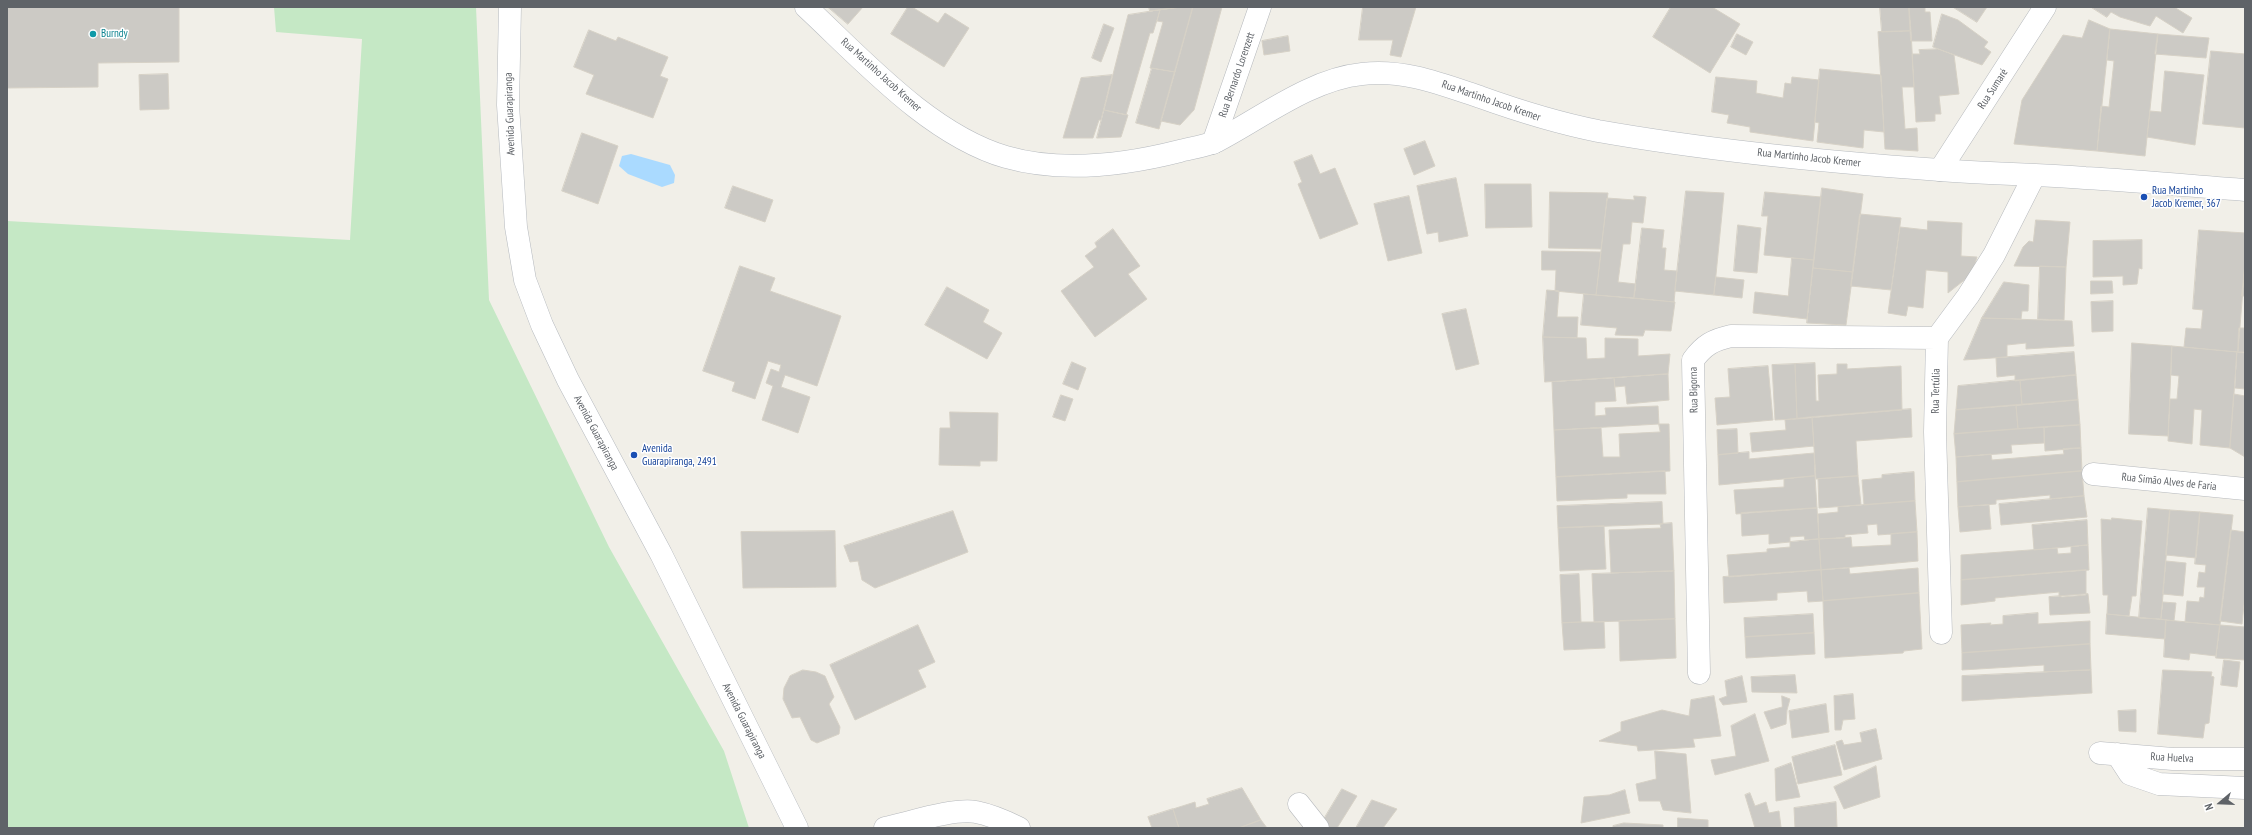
<!DOCTYPE html>
<meta charset="utf-8">
<style>
body{margin:0}
#map{position:relative;width:2252px;height:835px;overflow:hidden;background:#f1efe8;font-family:"PT Sans Narrow",sans-serif}
canvas{display:block}
.frame{position:absolute;inset:0;border:8px solid #5f6368;pointer-events:none}
.north{position:absolute;left:2200px;top:783px;width:40px;height:40px;-webkit-text-stroke:3px #fff;paint-order:stroke;rotate:251deg;font-size:11px;font-weight:700;line-height:16px;text-align:center;color:#5f6368}
.north::after{content:'';display:block;margin:auto;width:14px;height:18px;background:#5f6368;clip-path:polygon(50% 0,100% 100%,50% 72%,0 100%)}
</style>
<div id="map">
<canvas width="2252" height="835"></canvas>
<div class="frame"></div>
<div class="north">N</div>
</div>
<script>
const ctx = document.querySelector('canvas').getContext('2d');
ctx.lineJoin = 'round';
function fill(path, color) { ctx.fillStyle = color; ctx.fill(path, 'evenodd'); }
function stroke(path, color, width, dash) { ctx.strokeStyle = color; ctx.lineWidth = width; ctx.lineCap = dash ? 'butt' : 'round'; ctx.setLineDash(dash || []); ctx.stroke(path); }
function label(font, color, halo, rows, align = 'center') {
  ctx.font = font + ' "PT Sans Narrow",sans-serif'; ctx.lineWidth = 3; ctx.setLineDash([]); ctx.textBaseline = 'middle'; ctx.strokeStyle = halo; ctx.fillStyle = color; for (const [text, x, y, turn = 0] of rows) {
    ctx.save(); ctx.translate(x, y); ctx.rotate((+turn || 0) * Math.PI / 180); ctx.textAlign = isNaN(turn) ? turn : align; if (halo) ctx.strokeText(text, 0, 0); ctx.fillText(text, 0, 0); ctx.restore();
  }
}
const green = new Path2D(`
 M274,7H476L489,300L609,547L724,751L749,828H7V221L350,240L362,39L276,32Z`);
const water = new Path2D(`
 M631,154L670,165L675,175L674,183L662,187L628,174L619,166L622,156Z`);
const building = new Path2D(`
 M7,7H179V62L98,63V87L7,88Z
 M828,7H863L848,24Z
 M908,7H912L938,23L945,13L969,28L944,67L891,34Z
 M1149,7H1182L1150,11Z
 M1182,7H1193L1175,72L1150,68L1163,22L1157,21L1160,10Z
 M1193,7H1222L1194,110L1180,125L1161,121Z
 M1363,7H1416L1401,57L1390,55L1393,40H1359Z
 M1671,7H1712L1740,24L1710,73L1653,37Z
 M1880,7H1909L1911,31L1882,32Z
 M1909,7H1925V12H1930L1932,41H1911Z
 M1953,7H1987L1977,22Z
 M2091,7H2174L2192,18L2183,33L2156,16L2150,26L2120,17L2111,12L2107,17Z
 M1160,10L1153,33H1150L1126,115L1104,110L1128,15Z
 M1942,14L1958,20L1988,42L1984,47L1991,52L1982,65L1933,47Z
 M2089,20L2110,29L2097,151L2014,144L2022,100L2063,35L2082,38Z
 M1104,24L1114,28L1101,62L1092,58Z
 M2110,29L2158,34L2145,156L2097,151L2101,106L2109,107L2114,61L2107,60Z
 M589,30L616,41L618,37L668,57L660,76L668,79L653,118L586,94L594,75L574,67Z
 M1911,31L1914,87H1902L1905,129L1917,128L1918,151L1885,149L1878,32Z
 M1737,34L1753,42L1746,55L1731,47Z
 M2158,34L2209,38L2206,58L2155,54Z
 M1288,36L1290,51L1264,55L1262,41Z
 M1938,49L1954,55L1959,94L1939,96L1941,114H1935V121L1916,122L1912,54H1920L1919,50Z
 M2211,51L2245,54V128L2203,124Z
 M1152,68L1175,72L1159,129L1136,123Z
 M1820,69L1881,75L1884,132L1864,130L1863,148L1817,142L1819,123L1815,122Z
 M2165,71L2204,75L2195,145L2147,137L2150,111L2161,112Z
 M168,74L169,109L140,110L139,75Z
 M1112,75L1101,120H1099L1093,138H1063L1081,78Z
 M1716,77L1757,81L1756,93L1783,98L1785,83L1791,84L1792,77L1819,80L1813,141L1750,132V127L1727,123L1729,115L1712,112Z
 M1104,110L1128,115L1121,137L1097,138Z
 M582,133L618,146L598,204L562,191Z
 M1425,141L1435,166L1414,175L1404,149Z
 M1312,155L1320,174L1335,168L1358,224L1320,239L1298,184L1302,182L1294,162Z
 M1456,178L1468,236L1439,242L1438,232L1427,234L1417,186Z
 M1485,184H1531L1532,227L1486,228Z
 M733,186L773,200L765,222L725,208Z
 M1822,188L1863,194L1853,272L1813,268Z
 M1686,191L1724,193L1714,295L1675,291Z
 M1550,192L1608,193L1601,249L1549,248Z
 M1765,192L1821,197L1814,260L1764,255L1768,216H1762Z
 M1409,196L1422,253L1388,261L1374,204Z
 M1634,196L1646,197L1643,223L1632,222L1630,244H1623L1618,282L1636,284L1634,298L1596,295L1607,198L1634,200Z
 M1860,214L1901,218L1891,290L1851,286Z
 M2036,220L2070,222L2066,267L2014,266L2023,247L2029,241L2033,242Z
 M1928,221L1962,223L1961,256L1977,257L1972,274L1948,293V272L1926,270L1923,308L1908,306L1906,316L1888,313L1900,227L1927,230Z
 M1738,225L1761,228L1757,273L1734,271Z
 M1642,228L1664,230L1662,248H1666L1664,270L1677,271L1674,302L1634,298Z
 M1113,229L1140,266L1128,274L1147,299L1095,337L1061,291L1094,267L1085,256L1097,247L1095,243Z
 M2199,230L2245,233V263L2238,352L2184,347L2186,328L2201,329L2203,310L2193,309Z
 M2142,240V269L2139,268L2137,284L2123,285V276L2093,277V241Z
 M1542,251L1601,252L1596,295L1555,291L1556,270H1542Z
 M1792,258L1814,260L1807,319L1753,313L1755,292L1788,296Z
 M2245,263V296H2242Z
 M740,266L775,278L770,291L841,316L817,386L785,375L781,387L810,397L798,433L762,420L773,386L766,383L771,369L779,372L781,365L768,361L755,399L732,391L735,382L703,371Z
 M2040,266L2066,267L2064,320L2038,319Z
 M1813,268L1853,272L1846,325L1807,323Z
 M1716,277L1744,280L1742,298L1714,295Z
 M2091,281H2112L2113,293L2091,294Z
 M2004,282L2029,285L2028,311H2022L2021,319L1982,318Z
 M947,287L989,310L983,322L1002,333L987,359L925,325Z
 M1547,290L1559,291L1557,317H1578L1577,338L1543,337Z
 M1584,294L1675,302L1671,331L1645,330L1643,336L1615,335L1617,328L1581,325Z
 M2113,301V331L2092,332L2091,302Z
 M1466,309L1479,364L1456,370L1442,314Z
 M1982,318L2072,321L2074,346L2026,349V343L2007,345V357L1964,360Z
 M2239,328H2245V352H2238Z
 M1543,337L1586,338L1587,359L1605,358V338L1638,339V356L1670,354L1668,374L1545,382Z
 M2132,343L2172,346L2168,436L2129,434Z
 M2172,346L2237,352L2230,448L2200,445L2202,410L2194,409L2192,444L2168,441L2170,399H2177L2179,376L2171,375Z
 M2074,352L2076,375L2015,381V375L1997,377L1996,358Z
 M2237,352L2245,353V389L2235,388Z
 M1072,362L1086,368L1078,390L1063,384Z
 M1815,363L1816,401H1819L1818,375L1837,374V364H1847V369L1901,366L1902,410L1797,419L1795,364Z
 M1795,364L1797,419L1775,420L1772,365Z
 M1768,366L1773,420L1717,425L1715,398L1730,397L1728,369Z
 M1668,374L1669,400L1627,404L1625,386L1615,387L1614,378Z
 M2076,375L2078,400L2022,405L2020,380Z
 M1614,378L1616,401L1595,402V416L1606,415L1605,408L1658,406L1659,424L1554,430L1552,382Z
 M2020,380L2022,405L1956,410L1958,386Z
 M2234,394L2245,396V457L2230,448Z
 M1061,395L1073,399L1065,421L1053,417Z
 M2078,400L2080,425L2018,429L2016,405Z
 M2016,405L2018,429L1954,434L1956,410Z
 M1911,409L1912,437L1856,441L1858,476L1816,479L1812,417Z
 M950,412L998,413L997,461H980V466L939,465L940,428H950Z
 M1812,417L1814,446L1752,452L1750,433L1786,430L1785,420Z
 M1659,424H1669L1670,471L1556,477L1554,430L1601,428L1603,457H1620L1619,434L1660,432Z
 M2080,425L2081,448L2045,451L2044,427Z
 M2044,427V443L2011,445L2012,453L1956,457L1954,434Z
 M1737,429L1738,453L1718,455L1717,430Z
 M2081,448L2082,471L1957,482L1956,457L1991,454L1992,460L2064,454L2063,449Z
 M1749,452V459L1814,453L1815,476L1719,485L1718,455Z
 M1665,471L1666,494H1627V498L1557,501L1556,477Z
 M2082,471L2084,496L2050,499V495L1996,500V504L1958,507L1957,482Z
 M1914,472L1915,501L1864,505L1862,480L1882,478V475Z
 M1815,476L1817,508L1736,514L1734,490L1784,487V479Z
 M1858,476L1861,505L1819,508L1818,479Z
 M2084,496L2087,517L2001,525L1999,504Z
 M1915,501L1917,532L1878,535L1877,524L1867,525L1868,533L1845,535V538L1819,539L1818,514L1838,512V507Z
 M1662,502L1663,524L1558,528L1557,506Z
 M1989,505L1991,529L1960,532L1958,507Z
 M1817,508L1819,539L1805,540L1804,536L1790,537V542L1769,544V534L1742,536L1741,513Z
 M2148,508L2170,510L2161,619L2139,618Z
 M2170,510L2200,512L2196,558L2166,555Z
 M953,511L968,552L875,588L862,580L858,561L850,562L844,546Z
 M2200,512L2233,515L2220,625L2185,622L2187,601L2199,602L2200,597L2204,598L2205,587H2197L2199,572L2205,573L2206,565L2195,564Z
 M2112,518L2142,521L2136,596H2132L2129,616L2107,614L2108,595H2103L2101,519L2111,520Z
 M2087,520L2088,545L2034,550L2032,525Z
 M1672,523L1674,571L1611,573L1609,530L1661,528L1660,524Z
 M1604,526L1606,569L1560,571L1558,528Z
 M2231,530L2245,532V595L2242,624L2220,621Z
 M835,531L836,587L743,588L741,532Z
 M1917,532L1918,561L1821,570L1819,539L1851,537L1852,547L1891,545V534Z
 M1819,539L1821,570L1729,577L1727,555L1767,552V549L1790,547V542Z
 M2088,545L2089,570L1961,580V555L2057,548L2058,554L2071,553V547Z
 M2166,561L2186,563L2183,596L2163,594Z
 M1849,568L1850,574L1918,568L1919,593L1823,601L1821,570Z
 M1821,570L1823,601L1808,602L1807,591L1777,593V600L1724,603L1723,577Z
 M2086,570V595L2062,597L2059,596V592L1995,598V601L1961,605V580Z
 M1674,571L1675,619L1594,622L1592,574Z
 M1579,574L1581,622L1562,623L1560,575Z
 M1919,593L1922,649L1904,651L1903,653L1825,658L1823,601Z
 M2088,594L2090,613L2050,615L2049,597Z
 M2163,602L2176,603L2174,621L2161,619Z
 M2038,613V624L2090,621V644L1962,653L1961,625L1991,623L1990,625L2003,624V616Z
 M1813,614L1814,633L1745,637L1744,618Z
 M2107,614L2166,620L2165,639L2106,634Z
 M1675,619L1676,658L1620,661L1619,621Z
 M2166,620L2220,625L2216,656L2190,653L2189,660L2164,657Z
 M1581,622H1604L1605,648L1564,650L1562,623Z
 M918,625L935,662L918,670L926,687L855,720L830,665Z
 M2220,625L2245,627V660L2216,658Z
 M1814,633L1815,654L1746,658L1745,637Z
 M2090,644L2091,670L2044,672V665L1962,670V653Z
 M2224,660L2240,662L2237,687L2221,685Z
 M803,670L816,672L825,676L834,697L829,704L840,727L839,734L817,743L811,740L800,717L792,718L783,699L784,688L790,676Z
 M2091,670L2092,693L1962,701V676Z
 M2163,670L2212,672L2211,676L2214,677L2209,723L2205,724L2203,738L2158,734Z
 M1795,675L1797,693L1752,692L1751,677Z
 M1742,676L1747,702L1723,705L1719,699L1727,696L1725,681Z
 M1853,694L1855,719L1843,720L1841,730H1835L1834,696Z
 M1714,696L1721,736L1693,739L1695,747L1638,751L1637,746L1599,741L1621,731V722L1662,710L1689,716L1691,700Z
 M1782,696L1790,699L1787,710L1786,724L1771,729L1764,712L1782,707Z
 M1826,704L1829,732L1792,738L1789,711Z
 M2136,710V732L2119,731L2118,711Z
 M1755,714L1769,761L1715,775L1711,760L1736,756L1731,726Z
 M1876,729L1882,759L1844,770L1836,742L1842,740L1844,745L1862,742L1860,733Z
 M1835,745L1842,775L1798,784L1792,757Z
 M1655,751L1686,754L1691,813L1663,810L1660,801H1639L1636,784L1656,779Z
 M1791,763L1800,797L1776,801L1775,769Z
 M1876,766L1880,797L1844,809L1834,787Z
 M1242,788L1261,820L1239,828H1179L1173,809L1195,802L1196,808L1209,804L1207,799Z
 M1342,789L1357,796L1337,828H1324L1321,824Z
 M1625,790L1630,813L1581,823L1584,797L1609,795Z
 M1750,793L1755,806L1766,802L1769,813L1779,811L1781,827L1755,828L1745,795Z
 M1372,800L1397,809L1383,828H1356Z
 M1836,802L1837,827L1795,828L1794,808Z
 M1173,809L1179,828H1152L1148,817Z
 M1678,818L1708,820V828H1678Z
 M1261,820L1267,828H1239Z
 M1624,823L1663,825V828H1613V826Z`);
const street = new Path2D(`
 M1213,143L1260,7
 M1940,170L2045,7
 M2093,474L2245,489
 M1941,633L1935,432L1937,338L1968,296L1994,255L2034,176
 M1699,673L1693,360C1704,345 1713,340 1731,336L1937,338
 M2100,753L2173,759H2245
 M2117,754L2130,774L2159,784L2245,788
 M1299,804L1318,828
 M885,828C909,823 953,808 976,812C991,815 1005,821 1019,828`);
const secondary = new Path2D(`
 M510,7L508,105L516,227L525,280L542,325L568,380L661,554L797,828
 M806,7C863,60 930,135 1006,157C1062,173 1125,165 1180,151C1192,148 1206,146 1217,141C1261,118 1311,79 1362,74C1404,69 1441,84 1480,97C1519,111 1558,123 1598,131C1711,151 1826,162 1940,170C1988,174 2037,174 2085,178C2138,181 2192,186 2245,190`);
const markers = [
 [93,34,4,"#0f9aa8"],
 [2144,197,4,"#1a4fb4"],
 [634,455,4,"#1a4fb4"]
];
const cultureNames = [
 ["Burndy",101,34]
];
const streetNames = [
 ["Rua Martinho Jacob Kremer",881,75,42],
 ["Rua Bernardo Lorenzett",1237,75,-71],
 ["Rua Sumaré",1993,89,-57],
 ["Rua Martinho Jacob Kremer",1491,101,19],
 ["Avenida Guarapiranga",510,114,-92],
 ["Rua Martinho Jacob Kremer",1809,158,6],
 ["Rua Bigorna",1694,390,-91],
 ["Rua Tertúlia",1936,391,-89],
 ["Avenida Guarapiranga",596,433,62],
 ["Rua Simão Alves de Faria",2169,482,6],
 ["Avenida Guarapiranga",744,721,63],
 ["Rua Huelva",2172,758,3]
];
const transitNames = [
 ["Rua Martinho",2152,191],
 ["Jacob Kremer, 367",2152,204],
 ["Avenida",642,449],
 ["Guarapiranga, 2491",642,462]
];
fill(green, '#c5e8c5');
fill(water, '#aadaff');
fill(building, '#cccac5');
stroke(building, '#d6d1c6', 1);
stroke(street, '#b5b8bc', 23);
stroke(secondary, '#b6babf', 23);
stroke(street, '#fff', 22);
stroke(secondary, '#fff', 22);
for (const [x, y, r, color] of markers) { const dot = new Path2D(); dot.arc(x, y, r, 0, 2 * Math.PI); ctx.fillStyle = color; ctx.fill(dot); stroke(dot, '#fff', 1.5); }
label('11px', '#0d838f', '#fff', cultureNames, 'left');
label('11px', '#5f6368', '#fff', streetNames);
label('11px', '#164399', '#fff', transitNames, 'left');
</script>
